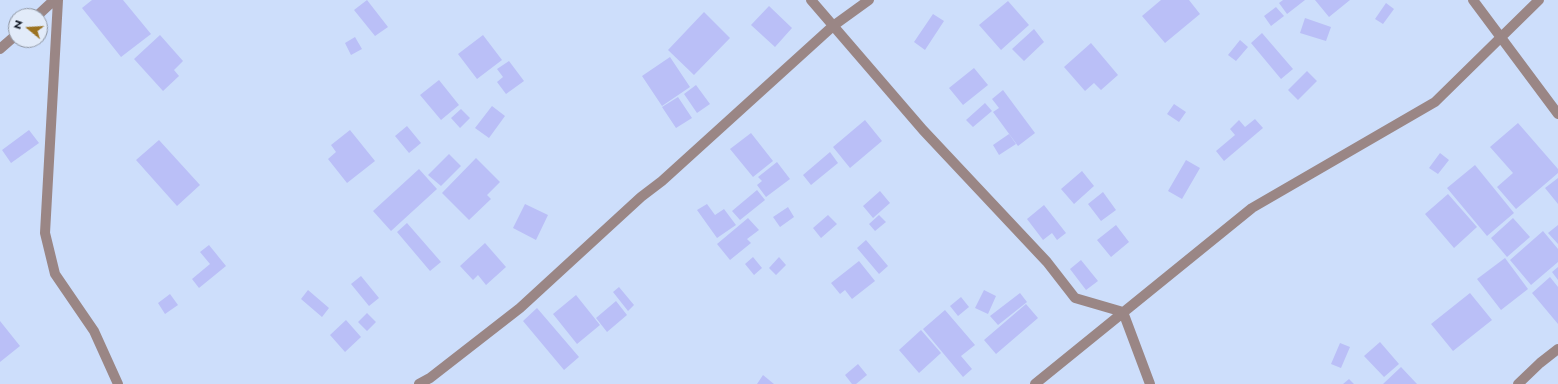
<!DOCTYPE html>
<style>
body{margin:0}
#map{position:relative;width:1558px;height:384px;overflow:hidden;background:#cddefb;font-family:Jost,sans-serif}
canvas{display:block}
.north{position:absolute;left:8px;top:8px;width:40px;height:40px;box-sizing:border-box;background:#e2ebf9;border:1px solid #8e96a3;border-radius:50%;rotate:288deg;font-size:11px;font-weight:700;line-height:16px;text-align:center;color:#0f1623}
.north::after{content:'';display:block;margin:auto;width:14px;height:18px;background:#9b7220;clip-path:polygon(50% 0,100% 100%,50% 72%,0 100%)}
</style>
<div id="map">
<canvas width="1558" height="384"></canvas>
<div class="north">N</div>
</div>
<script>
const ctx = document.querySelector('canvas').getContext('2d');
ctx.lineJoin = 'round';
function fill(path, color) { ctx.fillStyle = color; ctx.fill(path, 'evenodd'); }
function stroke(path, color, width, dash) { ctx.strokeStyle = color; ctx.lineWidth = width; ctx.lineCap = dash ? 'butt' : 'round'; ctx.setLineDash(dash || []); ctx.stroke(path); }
const building = new Path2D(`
 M92,0H123L151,34L121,57L82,8Z
 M367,0L388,27L375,36L354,10Z
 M1161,0H1189L1200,14L1165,43L1142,16Z
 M1283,0H1305L1287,14L1279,3Z
 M1315,0H1350L1329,17Z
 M1008,1L1029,25L1001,50L979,25Z
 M1386,3L1394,9L1383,24L1375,19Z
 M769,6L792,28L775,47L751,25Z
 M1276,7L1284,16L1271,26L1264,16Z
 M704,12L730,38L694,75L668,50Z
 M933,14L944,21L925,50L914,42Z
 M1305,18L1331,27L1326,41L1300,33Z
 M1034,29L1044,42L1024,61L1012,49Z
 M1262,33L1293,69L1281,79L1251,43Z
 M160,35L183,61L174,70L179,76L163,91L134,59Z
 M483,35L502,60L477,79L458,54Z
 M355,37L362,49L351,55L345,43Z
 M1240,40L1248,47L1236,61L1228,55Z
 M1091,43L1118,75L1101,90L1094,83L1085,91L1064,67Z
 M670,57L690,87L662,106L642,76Z
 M509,61L524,81L506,94L497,82L503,77L497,69Z
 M974,68L988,85L963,105L949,88Z
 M1307,71L1317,81L1298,100L1288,90Z
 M439,80L459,105L441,120L420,95Z
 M696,85L710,104L697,113L684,94Z
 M1003,90L1035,133L1018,146L993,112L999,108L992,99Z
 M678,97L692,118L676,128L662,107Z
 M985,103L992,111L973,127L966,120Z
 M1174,104L1186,112L1179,122L1167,114Z
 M492,106L505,116L489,138L475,128Z
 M461,109L470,118L460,128L451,118Z
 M1255,119L1263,128L1224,161L1216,151L1235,135L1230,129L1239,120L1245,127Z
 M865,120L882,141L850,168L833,147Z
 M1518,123L1558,169V173L1516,209L1497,187L1513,173L1490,147Z
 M407,126L421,143L409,153L395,136Z
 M29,130L39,143L11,163L2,150Z
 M350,130L375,161L347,183L328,159L336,152L331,145Z
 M751,133L773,161L753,177L730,149Z
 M1009,134L1016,144L999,155L993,145Z
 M159,140L200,185L177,206L136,160Z
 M830,152L838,163L811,185L803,175Z
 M1440,153L1449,160L1438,174L1429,168Z
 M449,154L461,166L441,186L428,175Z
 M476,158L500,182L487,195L491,199L469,220L442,193Z
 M1186,160L1200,168L1182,199L1168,191Z
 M777,162L790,179L766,197L757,185L762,181L758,177Z
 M1475,165L1514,213L1487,236L1447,188Z
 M419,169L437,189L391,231L373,211Z
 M1082,171L1094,186L1074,204L1061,189Z
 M1558,178V204L1545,188Z
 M757,190L765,200L740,220L732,211Z
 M880,191L890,203L873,218L863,206Z
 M1103,192L1116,210L1101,221L1088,204Z
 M1448,194L1477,227L1454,248L1425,214Z
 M525,204L548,215L536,240L513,228Z
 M707,204L715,215L724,209L736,225L717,238L697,210Z
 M1044,205L1066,233L1057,240L1052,233L1043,240L1027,219Z
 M788,207L794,217L780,227L773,217Z
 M828,215L837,224L821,238L813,228Z
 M879,215L886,222L875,231L869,224Z
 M748,218L759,230L747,239L751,243L730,260L717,244Z
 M1513,218L1530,237L1507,257L1491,238Z
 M407,223L441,262L430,271L397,232Z
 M1116,225L1129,242L1111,257L1097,240Z
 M1558,225V244L1548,233Z
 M1543,231L1558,249V262L1531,285L1510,260Z
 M866,240L888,266L879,274L857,248Z
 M485,243L506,267L486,285L478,275L473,280L460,266Z
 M209,245L226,266L199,288L192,279L210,264L200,252Z
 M753,257L762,268L754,275L745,264Z
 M779,257L786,265L776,275L769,268Z
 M1505,258L1528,289L1501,310L1477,279Z
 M1081,260L1098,281L1086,290L1070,269Z
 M859,261L875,281L852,299L845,290L840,294L831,283Z
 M1558,267V280L1552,272Z
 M361,276L379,298L369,306L351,284Z
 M1550,277L1558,287V324L1532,293Z
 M619,287L634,305L628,311L613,292Z
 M308,290L329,308L322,317L301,299Z
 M984,290L996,296L988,314L975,308Z
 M1020,293L1027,302L998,325L990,316Z
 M1470,293L1492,320L1453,351L1431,324Z
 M170,294L178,305L165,314L158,303Z
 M576,295L600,325L577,344L553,314Z
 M961,297L969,307L958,316L950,306Z
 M616,301L627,315L607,332L596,318Z
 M1026,304L1038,318L996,354L984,340Z
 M537,308L579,357L564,370L523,321Z
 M945,310L975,345L961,356L972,369L963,377L923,329Z
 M367,313L376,322L367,331L358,322Z
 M346,320L361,337L345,352L330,335Z
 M0,321L20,346L0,362Z
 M921,330L941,353L919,373L899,350Z
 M1380,342L1399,364L1384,377L1364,356Z
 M1340,343L1350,347L1341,368L1331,364Z
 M858,364L867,375L856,384H852L845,375Z
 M1401,367L1417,384H1383Z
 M763,375L774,384H757Z
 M1349,379L1354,384H1343Z`);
const street = new Path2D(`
 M58,0L45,233L55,274L94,331L118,384
 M811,0L923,130L1047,262L1075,298L1123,312L1150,384
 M1473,0L1558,114
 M37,16L54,0
 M0,49L16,35
 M419,384L430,378L520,308L641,197L662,181L833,26L869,0
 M1035,384L1252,208L1435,102L1539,0
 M1518,384L1540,363L1558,349`);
fill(building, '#babff7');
stroke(street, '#9a8685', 10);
</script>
